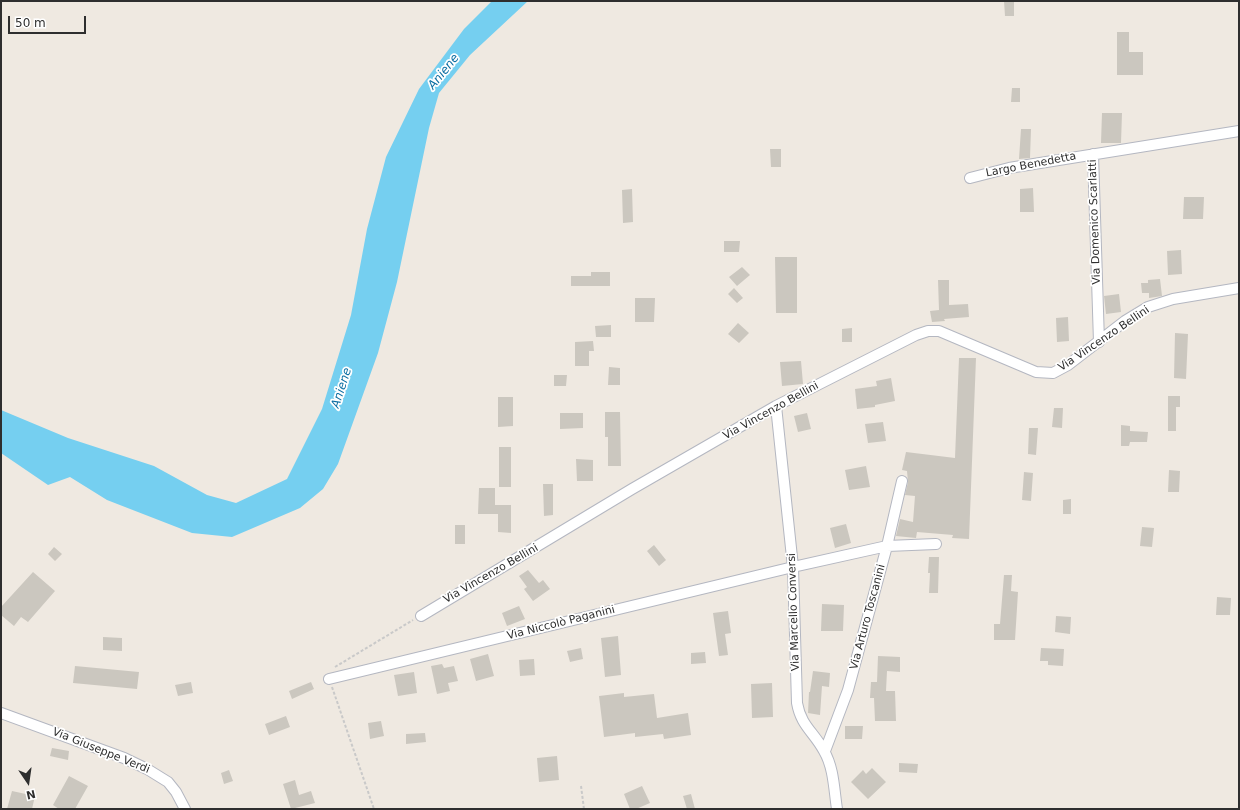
<!DOCTYPE html>
<meta charset="utf-8">
<style>
body{margin:0}
#map{position:relative;width:1240px;height:810px;overflow:hidden;background:#efe9e1;font-family:"DejaVu Sans",sans-serif}
canvas{display:block}
.frame{position:absolute;inset:0;border:2px solid #2e2e2e;pointer-events:none}
.north{position:absolute;left:8px;top:762px;width:40px;height:40px;-webkit-text-stroke:3px #fff;paint-order:stroke;rotate:167deg;font-size:11px;font-weight:700;line-height:16px;text-align:center;color:#2e2e2e}
.north::after{content:'';display:block;margin:auto;width:14px;height:18px;background:#2e2e2e;clip-path:polygon(50% 0,100% 100%,50% 72%,0 100%)}
.scale{position:absolute;left:8px;top:16px;width:78px;height:18px;box-sizing:border-box;border:2px solid #2e2e2e;border-top:0;padding-left:5px;font-size:12px;line-height:14px;white-space:nowrap;color:#2e2e2e;-webkit-text-stroke:3px #fff;paint-order:stroke}
</style>
<div id="map">
<canvas width="1240" height="810"></canvas>
<div class="frame"></div>
<div class="north">N</div>
<div class="scale">50 m</div>
</div>
<script>
const ctx = document.querySelector('canvas').getContext('2d');
ctx.lineJoin = 'round';
function fill(path, color) { ctx.fillStyle = color; ctx.fill(path, 'evenodd'); }
function stroke(path, color, width, dash) { ctx.strokeStyle = color; ctx.lineWidth = width; ctx.lineCap = dash ? 'butt' : 'round'; ctx.setLineDash(dash || []); ctx.stroke(path); }
function label(font, color, halo, rows, align = 'center') {
  ctx.font = font + ' "DejaVu Sans",sans-serif'; ctx.lineWidth = 3.5; ctx.setLineDash([]); ctx.textBaseline = 'middle'; ctx.strokeStyle = halo; ctx.fillStyle = color; for (const [text, x, y, turn = 0] of rows) {
    ctx.save(); ctx.translate(x, y); ctx.rotate((+turn || 0) * Math.PI / 180); ctx.textAlign = isNaN(turn) ? turn : align; if (halo) ctx.strokeText(text, 0, 0); ctx.fillText(text, 0, 0); ctx.restore();
  }
}
const water = new Path2D(`
 M492,1H528L470,55L439,93L429,128L397,282L378,353L338,464L323,489L300,508L232,537L192,533L107,500L70,477L48,485L1,453V410L68,438L154,466L207,495L236,503L287,479L322,409L351,315L367,229L386,157L419,89L464,29Z`);
const building = new Path2D(`
 M1004,1H1014V16H1005Z
 M1117,32H1129V52H1143V75H1117Z
 M1012,88H1020V102H1011Z
 M1102,113H1122L1121,143H1101Z
 M1021,129H1031L1030,158L1019,159Z
 M770,149H781V167H771Z
 M1033,188L1034,212H1020V189Z
 M632,189L633,222L623,223L622,190Z
 M1184,197H1204L1203,219H1183Z
 M724,241H740L739,252H724Z
 M1181,250L1182,274L1168,275L1167,251Z
 M775,257H797V313H776Z
 M742,267L750,275L737,286L729,277Z
 M591,272H610V286H571V276H591Z
 M1160,279L1162,296L1149,298V293H1142L1141,283H1148V280Z
 M938,280H949V305L968,304L969,317L944,319L945,321L932,322L930,311L939,310Z
 M734,288L743,298L737,303L728,294Z
 M1119,294L1121,312L1106,314L1104,296Z
 M635,298H655L654,322H635Z
 M1068,317L1069,341L1057,342L1056,318Z
 M738,323L749,333L739,343L728,334Z
 M611,325V337H596L595,326Z
 M852,328V342H842V329Z
 M1175,333L1188,334L1186,379L1174,378Z
 M593,341L594,351H589V366H575V342Z
 M959,358H976L969,539L952,538L953,535L917,532L916,538L896,536L900,519L913,522L915,496L905,495L908,482L907,471L902,470L906,452L955,458Z
 M801,361L803,384L782,386L780,362Z
 M609,367L620,368V385H608Z
 M554,375H567L566,386H554Z
 M891,378L895,401L875,405V407L857,409L855,389L877,386L876,381Z
 M1168,396H1180V407H1176V431H1168Z
 M498,397H513V426L498,427Z
 M1054,408H1063L1062,428L1052,427Z
 M605,412H620L621,466H608V437H605Z
 M560,413H583V428L560,429Z
 M807,413L811,429L798,432L794,416Z
 M883,422L886,441L868,443L865,424Z
 M1121,425L1130,426V431L1148,432L1147,442H1130L1129,446H1121Z
 M1029,428H1038L1036,455L1028,454Z
 M499,447H511V487H499Z
 M576,459L593,460V481H577Z
 M866,466L870,487L849,490L845,470Z
 M1169,470L1180,471L1179,492H1168Z
 M1024,472L1033,473L1031,501L1022,500Z
 M543,484H553V515L544,516Z
 M479,488H495V505H511V533L498,532V514H478Z
 M1071,499V514H1063V500Z
 M846,524L851,543L835,548L830,528Z
 M455,525H465V544H455Z
 M1142,527L1154,528L1152,547L1140,546Z
 M654,545L666,560L659,566L647,551Z
 M54,547L62,554L55,561L48,554Z
 M929,557H939L938,593H929L930,573H928Z
 M528,570L539,583L543,580L550,589L533,601L524,589L527,587L519,576Z
 M33,572L55,591L28,622L21,617L14,626L1,615V607Z
 M1004,575H1012L1011,591L1018,592L1015,640H994V624H1000Z
 M1217,597L1231,598L1230,615H1216Z
 M822,604L844,605L843,631H821Z
 M519,606L525,619L507,626L502,613Z
 M728,611L731,633L725,634L728,655L719,656L713,613Z
 M1056,616L1071,617L1070,634L1055,632Z
 M618,636L621,675L605,677L601,638Z
 M103,637L122,638V651L103,650Z
 M581,648L583,659L570,662L567,651Z
 M1041,648L1064,649L1063,666L1048,665V661H1040Z
 M705,652L706,663L691,664V653Z
 M488,654L494,676L476,681L470,659Z
 M878,656L900,657V672L887,671L886,691H895L896,721H875L874,698H870L871,682H877Z
 M534,659L535,675L520,676L519,660Z
 M442,664L444,668L454,666L458,681L448,683L450,691L437,694L431,666Z
 M75,666L139,672L137,689L73,683Z
 M813,671L830,673L829,687L822,686L820,715L808,713L809,692H810Z
 M414,672L417,693L398,696L394,675Z
 M191,682L193,693L178,696L175,685Z
 M311,682L314,689L292,699L289,691Z
 M772,683L773,717L752,718L751,684Z
 M624,693V697L654,694L657,718L688,713L691,735L664,739L663,734L635,737V733L604,737L599,696Z
 M286,716L290,727L269,735L265,724Z
 M381,721L384,736L370,739L368,723Z
 M845,726H863L862,739H845Z
 M425,733L426,742L406,744V734Z
 M52,748L69,751L68,760L50,756Z
 M557,756L559,780L539,782L537,758Z
 M899,763L918,764L917,773L899,772Z
 M872,768L886,782L868,799L851,782L863,770L866,774Z
 M229,770L233,781L224,784L221,773Z
 M69,776L88,786L75,809H59L53,805Z
 M295,780L299,795L311,791L315,803L291,809L283,784Z
 M642,786L650,803L636,809H630L624,794Z
 M12,791L35,796L32,809H7Z
 M691,794L695,809H687L683,796Z`);
const path = new Path2D(`
 M335,667L413,620
 M332,687L374,809
 M581,786L584,809`);
const minor = new Path2D(`
 M1093,154L1099,342
 M970,178L1009,168L1239,131
 M776,406L793,567L797,703C801,726 814,732 824,751C834,768 834,790 837,809
 M421,616L632,489L776,406L916,335L928,331H939L1036,372L1053,373L1068,365L1125,321L1148,307L1173,299L1239,288
 M329,679L793,567L887,546L936,544
 M1,713L124,758L147,769L168,782L176,792L185,809
 M825,751L848,690L887,546L902,481`);
const streetNames = [
 ["Largo Benedetta",1031,165,-11],
 ["Via Domenico Scarlatti",1095,222,-92],
 ["Via Vincenzo Bellini",1104,339,-34],
 ["Via Vincenzo Bellini",771,411,-29],
 ["Via Vincenzo Bellini",491,574,-30],
 ["Via Marcello Conversi",794,612,-92],
 ["Via Arturo Toscanini",868,617,-75],
 ["Via Niccolò Paganini",561,623,-14],
 ["Via Giuseppe Verdi",101,751,22]
];
const waterNames = [
 ["Aniene",444,72,-51],
 ["Aniene",342,388,-72]
];
fill(water, '#75cff0');
fill(building, '#cbc7bf');
stroke(minor, '#b4b7c1', 12);
stroke(path, '#c9c9c9', 2, [3, 2]);
stroke(minor, '#fff', 10);
label('11px', '#2e2e2e', '#fff', streetNames);
label('italic 12px', '#0d6fa3', '#fff', waterNames);
</script>
